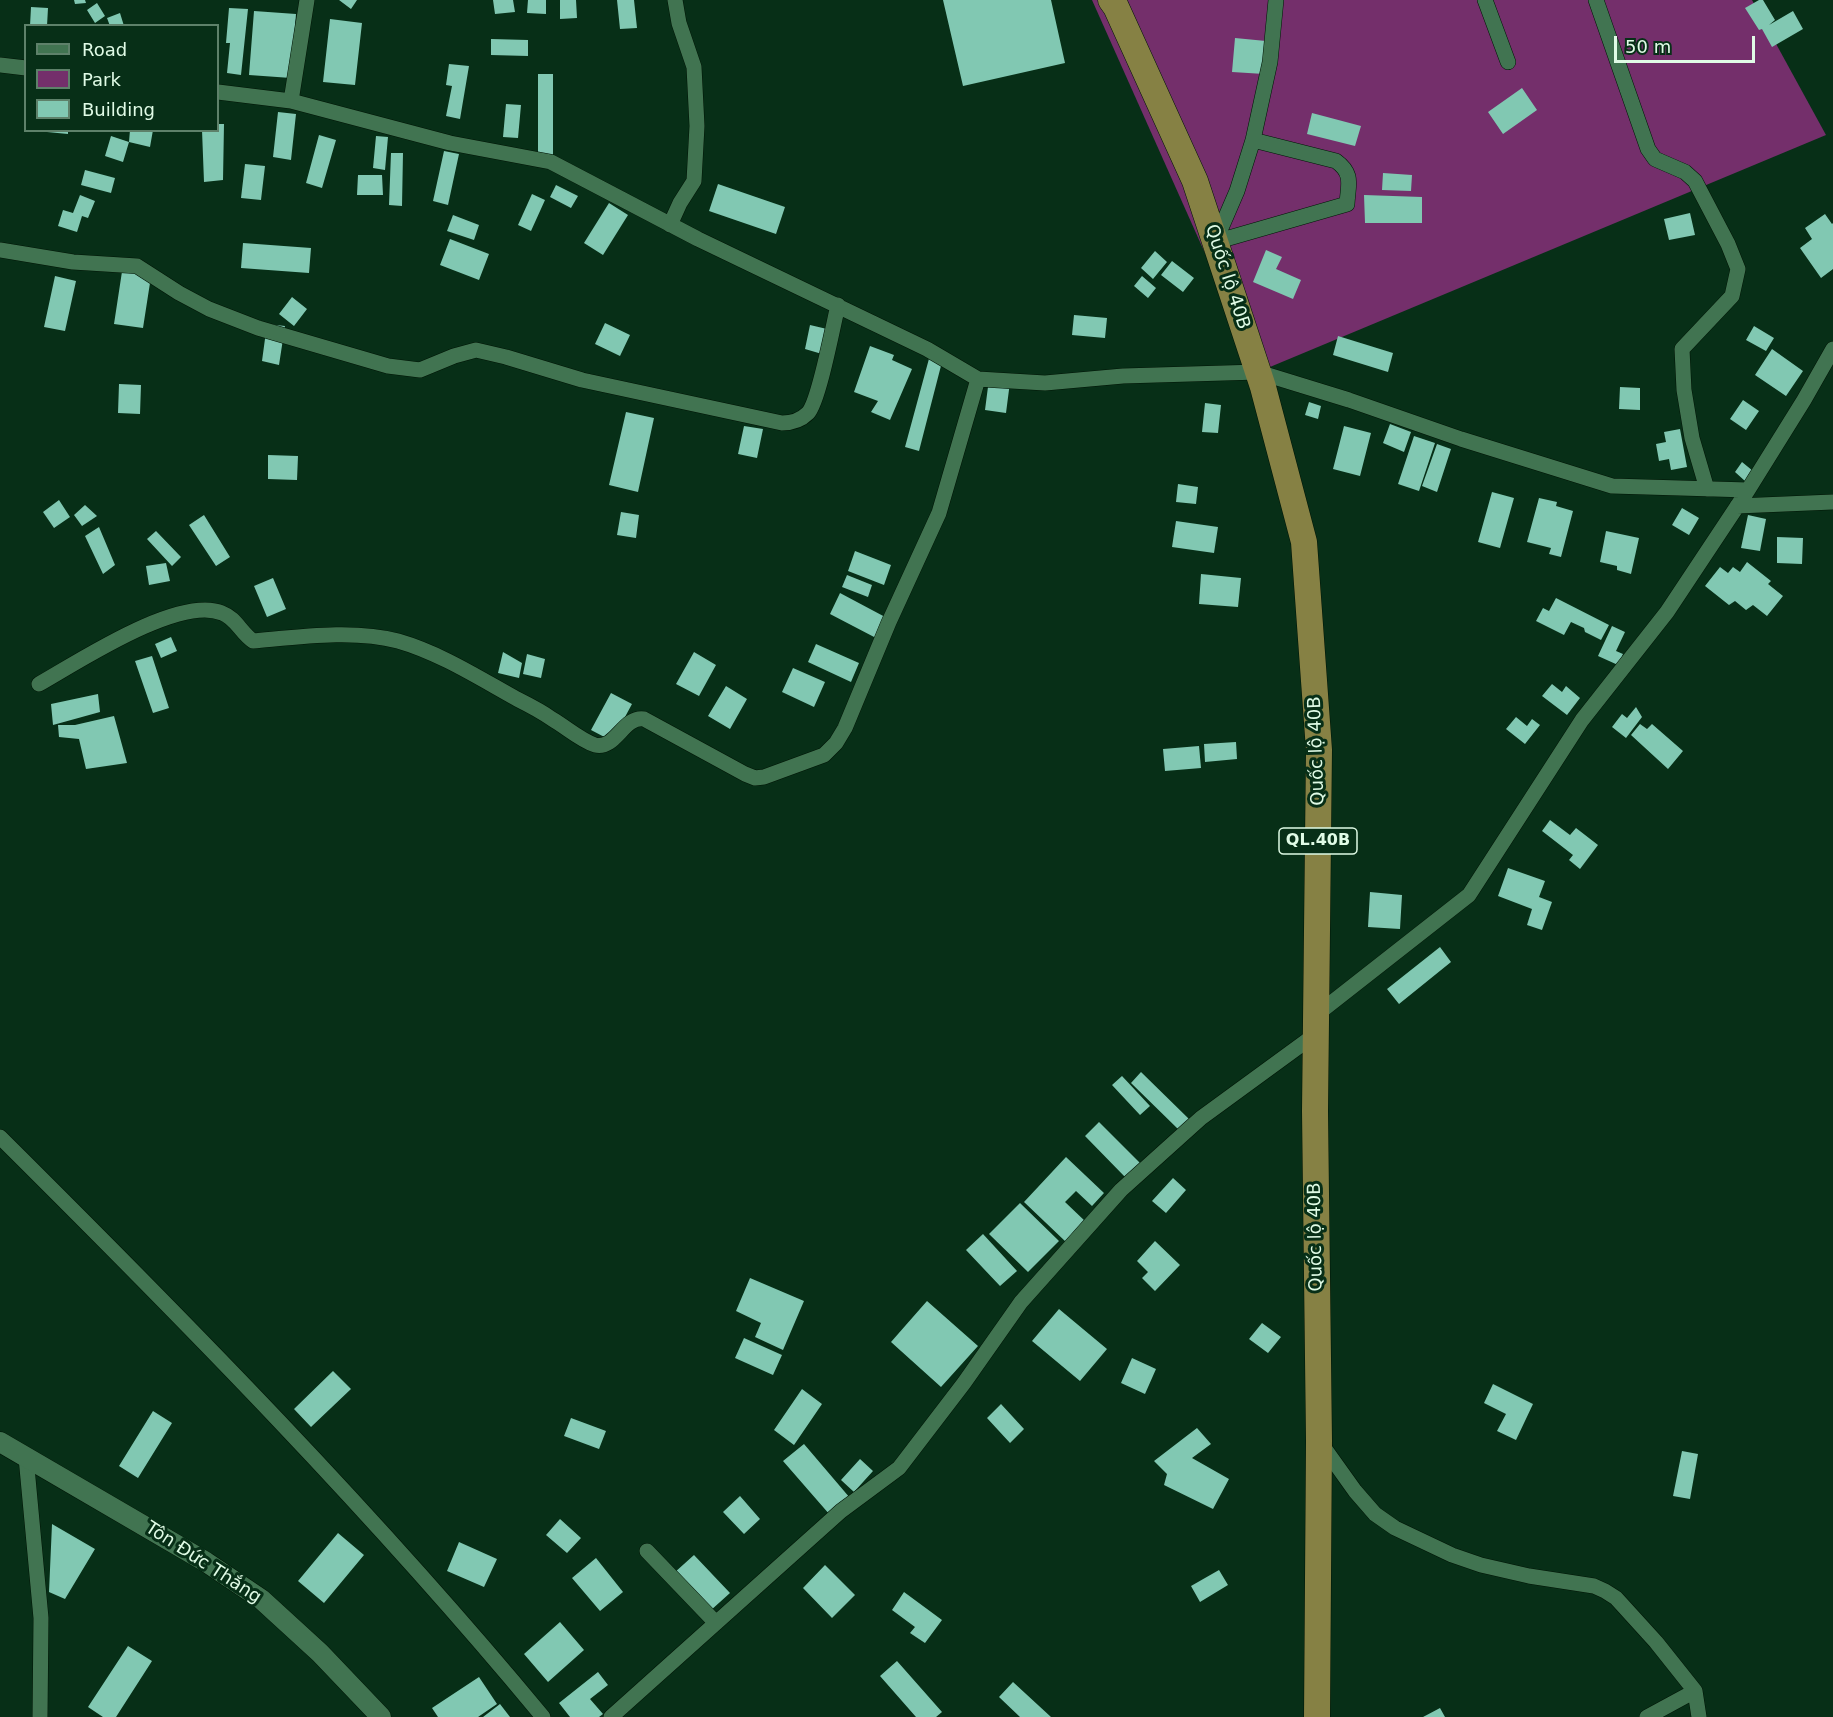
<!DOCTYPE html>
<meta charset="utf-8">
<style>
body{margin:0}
#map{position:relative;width:1833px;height:1717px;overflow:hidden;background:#072f17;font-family:"DejaVu Sans",sans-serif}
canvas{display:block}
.legend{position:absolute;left:24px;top:24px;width:195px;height:108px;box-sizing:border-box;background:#072f17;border:2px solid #5e816a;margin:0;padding:8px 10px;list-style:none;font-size:18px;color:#e0fbe6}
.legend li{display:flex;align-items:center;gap:12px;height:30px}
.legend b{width:30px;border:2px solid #5e816a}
.scale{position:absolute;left:1614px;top:36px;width:141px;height:27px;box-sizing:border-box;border:3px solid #e0fbe6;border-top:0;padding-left:8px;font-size:18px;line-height:21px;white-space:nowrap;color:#e0fbe6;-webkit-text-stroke:4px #072f17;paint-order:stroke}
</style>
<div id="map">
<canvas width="1833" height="1717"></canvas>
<ul class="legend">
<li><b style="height:8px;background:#417451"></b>Road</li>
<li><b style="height:16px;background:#742f6b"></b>Park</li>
<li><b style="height:16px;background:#81c8b2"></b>Building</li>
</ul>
<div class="scale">50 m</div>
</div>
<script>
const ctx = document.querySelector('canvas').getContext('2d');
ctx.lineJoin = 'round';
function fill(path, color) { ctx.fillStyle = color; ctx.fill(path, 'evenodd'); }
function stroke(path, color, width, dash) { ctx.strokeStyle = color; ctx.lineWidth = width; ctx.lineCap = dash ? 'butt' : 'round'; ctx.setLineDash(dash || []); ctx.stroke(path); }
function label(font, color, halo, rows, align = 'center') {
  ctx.font = font + ' "DejaVu Sans",sans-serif'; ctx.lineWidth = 6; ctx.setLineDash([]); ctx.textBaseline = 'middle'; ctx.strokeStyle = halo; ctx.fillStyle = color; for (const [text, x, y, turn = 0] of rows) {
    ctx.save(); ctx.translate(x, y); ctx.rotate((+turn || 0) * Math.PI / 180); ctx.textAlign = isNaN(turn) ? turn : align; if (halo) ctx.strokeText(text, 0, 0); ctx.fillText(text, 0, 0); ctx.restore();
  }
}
const green = new Path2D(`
 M1092,0H1752L1826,135L1258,372Z`);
const building = new Path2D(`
 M74,0H85L86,3L75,4Z
 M339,0H357L351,9Z
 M493,0H513L515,12L495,14Z
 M528,0H546V14L527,13Z
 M560,0H576L577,18L560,19Z
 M617,0H634L637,28L620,29Z
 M943,0H1051L1065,63L963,86Z
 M1759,0H1763L1775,20L1769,25L1793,11L1803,29L1772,47L1762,29L1759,30L1745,8Z
 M97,3L105,16L95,23L87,10Z
 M31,7L48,8L47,26H30Z
 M229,8L248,9L241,75L227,73L230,43H226Z
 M254,11L296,14L291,78L249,75Z
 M120,13L124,26H110L107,18Z
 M330,19L362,23L355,85L323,82Z
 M1235,38L1266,41L1264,74L1232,72Z
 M491,39L528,40V56L491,55Z
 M449,64L469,66L460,119L446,116L452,86L446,85Z
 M538,74H553V156H538Z
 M1522,88L1537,110L1503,134L1488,112Z
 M506,104L521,105L518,138L503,137Z
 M278,112L296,114L291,160L273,157Z
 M1312,113L1361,126L1355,146L1307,134Z
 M218,124H224L223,180L204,182L202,130H218Z
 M47,130H68V134L47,132Z
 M130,130H153L150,147L129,142L123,162L105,156L111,136L129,142Z
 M319,135L336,140L322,188L306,183Z
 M376,136L388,137L385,170L373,168Z
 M444,151L459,154L448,205L433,201Z
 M391,153H403L402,206L389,205Z
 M245,164L265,166L261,200L241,198Z
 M85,170L115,178L111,193L81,185Z
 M1383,173L1412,175L1411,191L1382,190Z
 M358,175H382L383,195H357Z
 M718,184L785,207L776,234L709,211Z
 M556,185L578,196L571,208L550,197Z
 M532,194L545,200L531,231L518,225Z
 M80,195L95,201L88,218L82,216L77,232L58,226L63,210L73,213Z
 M1364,195L1422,197V223H1365Z
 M609,203L628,215L603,255L584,243Z
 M1690,213L1695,235L1669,240L1664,219Z
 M1825,214L1832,224L1833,223V269L1821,278L1800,248L1812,239L1805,228Z
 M453,215L479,225L474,240L447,231Z
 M450,239L489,254L479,280L440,265Z
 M243,243L311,248L309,273L241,268Z
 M1266,250L1282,257L1276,269L1301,280L1293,299L1253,282Z
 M1155,251L1167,262L1153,279L1141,268Z
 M1172,261L1194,278L1183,292L1161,275Z
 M123,265L152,270L143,328L114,324Z
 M55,276L76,281L65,331L44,327Z
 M1142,276L1156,288L1148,298L1134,286Z
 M292,297L307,309L294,326L279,314Z
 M1074,315L1107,318L1105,338L1072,335Z
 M605,323L630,335L620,356L595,344Z
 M267,324L285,326L279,365L262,361Z
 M810,325L827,329L822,354L805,349Z
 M1754,326L1774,338L1766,351L1746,340Z
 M1338,336L1393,353L1388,372L1333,355Z
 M870,346L894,355L892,360L912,369L890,420L871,412L878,401L854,392Z
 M1772,349L1803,371L1786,396L1755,375Z
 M930,355L943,358L919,451L905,447Z
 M989,379L1010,382L1006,413L985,410Z
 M119,384L141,385L140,414L118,413Z
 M1620,387L1640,388V410L1619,409Z
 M1743,400L1759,411L1746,430L1730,419Z
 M1309,402L1321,406L1318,419L1305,415Z
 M1205,403L1221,405L1218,433L1202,432Z
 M626,412L654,418L638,492L609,485Z
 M1390,424L1411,432L1404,452L1383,443Z
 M744,426L763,429L757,458L738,454Z
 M1344,426L1371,433L1360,476L1333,469Z
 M1680,429L1687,467L1671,470L1669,459L1659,461L1656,444L1666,442L1664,432Z
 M1414,436L1435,443L1419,491L1398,484Z
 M1437,444L1451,449L1437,492L1422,486Z
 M268,455L298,456L297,480L268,479Z
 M1742,462L1753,471L1745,481L1735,472Z
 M1178,484L1198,487L1196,504L1176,502Z
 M1492,492L1514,498L1500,548L1478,542Z
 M1539,498L1557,502L1556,506L1573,511L1561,557L1549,554L1551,548L1527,542Z
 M59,500L70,517L54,528L43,512Z
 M85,505L97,516L82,526L74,515Z
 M1682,508L1699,518L1689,535L1672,525Z
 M621,512L639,515L636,538L617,535Z
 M204,515L230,557L216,566L189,525Z
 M1748,515L1766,519L1760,551L1741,548Z
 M1176,521L1218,527L1214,553L1172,547Z
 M99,527L115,565L103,574L85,536Z
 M156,531L181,557L172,566L147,539Z
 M1606,531L1639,538L1631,574L1617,570V566L1600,562Z
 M1777,537L1803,538L1802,564L1777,563Z
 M855,551L891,565L884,585L848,571Z
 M1747,562L1771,581L1768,584L1783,596L1767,616L1753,605L1746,610L1735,601L1729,605L1705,586L1720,567L1728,573L1733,567L1740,572Z
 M166,563L170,581L149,585L146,566Z
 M1201,574L1241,578L1238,607L1199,604Z
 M847,575L872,585L868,597L842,587Z
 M273,578L286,609L267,617L254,586Z
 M840,593L887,618L876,638L830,614Z
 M1556,598L1609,625L1601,640L1585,632L1584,628L1571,622L1564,635L1536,621L1543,608L1549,611Z
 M1612,626L1625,632L1616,651L1623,654L1618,665L1598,656Z
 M171,637L177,651L161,658L155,644Z
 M816,644L859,663L851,682L808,662Z
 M503,652L522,663L519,678L498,673Z
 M694,652L716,665L699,696L676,684Z
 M527,654L545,659L541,678L523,674Z
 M152,656L169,708L153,713L135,661Z
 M793,668L825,682L814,707L782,692Z
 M1552,684L1562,692L1566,686L1580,698L1567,715L1542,696Z
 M726,686L747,699L730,729L708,716Z
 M611,693L632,704L612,741L591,730Z
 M98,694L100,712L53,725L51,704Z
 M1636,707L1642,717L1626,738L1612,727L1622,714L1627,718Z
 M114,716L127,763L86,769L79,739L59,737L58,725H75Z
 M1516,717L1527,726L1532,719L1540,725L1525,744L1506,729Z
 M1640,724L1647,729L1652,724L1683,751L1668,769L1631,735Z
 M1236,742L1237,759L1205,762L1204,744Z
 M1199,746L1201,768L1165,771L1163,749Z
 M1550,820L1570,835L1576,828L1598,845L1580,869L1569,860L1573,855L1542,831Z
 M1508,868L1545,881L1539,897L1552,902L1542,930L1527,925L1532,909L1498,896Z
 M1370,892L1402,895L1400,929L1368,927Z
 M1440,947L1451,962L1399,1004L1387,989Z
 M1141,1072L1189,1119L1179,1130L1131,1083Z
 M1122,1076L1150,1106L1140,1115L1112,1085Z
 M1099,1122L1140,1163L1125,1177L1085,1136Z
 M1066,1157L1104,1193L1092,1206L1076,1191L1065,1202L1086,1222L1066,1242L1024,1202Z
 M1173,1178L1186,1190L1166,1213L1152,1201Z
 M1020,1203L1059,1241L1028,1272L989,1234Z
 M983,1234L1017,1271L1000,1286L966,1250Z
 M1155,1241L1180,1265L1155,1291L1142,1278L1148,1272L1137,1261Z
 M750,1278L804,1301L783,1350L755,1337L761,1323L736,1311Z
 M927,1301L978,1346L941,1387L891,1342Z
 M1059,1309L1107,1349L1080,1381L1032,1341Z
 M1262,1323L1281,1337L1268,1353L1249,1339Z
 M744,1338L782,1355L773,1375L735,1358Z
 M1132,1358L1156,1369L1145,1394L1121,1383Z
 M333,1371L351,1389L311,1427L294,1409Z
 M1493,1384L1533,1404L1516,1440L1497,1431L1506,1414L1484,1403Z
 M802,1389L822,1404L794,1445L774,1430Z
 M1001,1404L1024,1429L1010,1443L987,1418Z
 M153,1411L172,1423L138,1478L119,1466Z
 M571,1418L606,1431L599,1449L564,1436Z
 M1197,1428L1211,1444L1192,1458L1229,1479L1213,1509L1164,1485L1167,1474L1154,1461Z
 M804,1444L850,1498L830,1515L783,1461Z
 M1682,1451L1698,1454L1690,1499L1673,1496Z
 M860,1459L873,1471L854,1492L841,1480Z
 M740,1496L760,1519L744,1534L723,1512Z
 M560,1519L581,1538L567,1553L546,1535Z
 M52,1524L95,1549L65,1599L49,1592Z
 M338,1533L364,1555L324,1603L298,1581Z
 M459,1542L497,1559L484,1587L447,1571Z
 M694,1555L730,1593L710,1611L674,1573Z
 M596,1558L623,1592L600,1611L572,1578Z
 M825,1565L855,1595L832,1618L803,1588Z
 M1219,1570L1228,1585L1200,1602L1191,1586Z
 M904,1592L942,1620L925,1643L910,1633L915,1627L892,1610Z
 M560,1622L584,1650L548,1682L524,1654Z
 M128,1646L152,1661L116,1717H103L88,1707Z
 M897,1661L942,1712L936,1717H916L880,1676Z
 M598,1672L608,1685L590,1699L603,1714L599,1717H570L559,1703Z
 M479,1677L497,1704L478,1717H438L432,1708Z
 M1013,1682L1051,1717H1020L999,1697Z
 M500,1704L510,1717H483Z
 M1440,1708L1445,1717H1423Z`);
const minor = new Path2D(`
 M1485,0L1508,62
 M1596,0L1648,149L1655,159L1685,172L1695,181L1728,244L1738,269L1732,296L1682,349L1684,390L1692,438L1707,489
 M0,65L26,68
 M218,92L291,101L450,143L551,162L698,239L927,349L978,379L1045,383L1123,376L1258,372L1349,400L1461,439L1612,486L1748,490
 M291,101L307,0
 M670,225L680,203L694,181L697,126L694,67L679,23L675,0
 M1215,242L1347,204C1348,185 1354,174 1336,161L1253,140
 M1215,242L1237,191L1253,140L1270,62L1276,0
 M0,250L73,262L137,266L179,293L209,309L258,328L388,366L420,370L454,356L476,350L506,357L582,380L782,423C792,423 800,421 808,413C819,401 833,326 838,305
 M1737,506L1833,502
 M39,684C78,662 179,595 222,613C236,618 241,633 253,641C298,637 354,629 398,641C440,653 479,678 517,699C529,705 541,711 552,719C566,727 580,740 595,745C616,750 623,716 644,719L745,774L755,778L764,777L824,755L836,743L845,728L889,622L939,513L978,379
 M1316,1015L1469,895L1582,720L1667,612L1748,490L1804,400L1833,349
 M0,1137C188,1324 374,1513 543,1717
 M1320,1442L1355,1491L1375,1514L1395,1528L1452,1555L1481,1565L1529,1576L1594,1586L1605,1591L1616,1598L1656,1642L1695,1691L1699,1717
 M26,1457L41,1618L40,1717
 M647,1551L716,1623
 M611,1717L841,1511L899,1468L964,1383L1021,1302L1121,1190L1201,1118L1316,1034
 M1647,1717L1695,1691`);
const tertiary = new Path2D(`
 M0,1442L206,1562L261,1599L320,1653L381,1717`);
const trunk = new Path2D(`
 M1111,0L1116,7L1195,181L1263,387L1304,542L1319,750L1315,1111L1319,1441L1317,1717`);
const shields = [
 [1318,841,78]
];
const shieldNames = [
 ["QL.40B",1318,841]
];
const streetNames = [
 ["Quốc lộ 40B",1227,277,72],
 ["Quốc lộ 40B",1317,751,-92],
 ["Quốc lộ 40B",1316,1237,-91],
 ["Tôn Đức Thắng",203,1563,33]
];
fill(green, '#742f6b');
fill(building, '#81c8b2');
stroke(minor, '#001506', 16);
stroke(tertiary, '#001506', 21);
stroke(trunk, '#001506', 27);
stroke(minor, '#417451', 15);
stroke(tertiary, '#417451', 20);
stroke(trunk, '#868144', 26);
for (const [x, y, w] of shields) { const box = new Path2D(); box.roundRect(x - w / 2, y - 13, w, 26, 4.5); ctx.fillStyle = '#072f17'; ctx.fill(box); stroke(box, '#e0fbe6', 1.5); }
label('bold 16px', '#e0fbe6', null, shieldNames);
label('18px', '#e0fbe6', '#072f17', streetNames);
</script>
